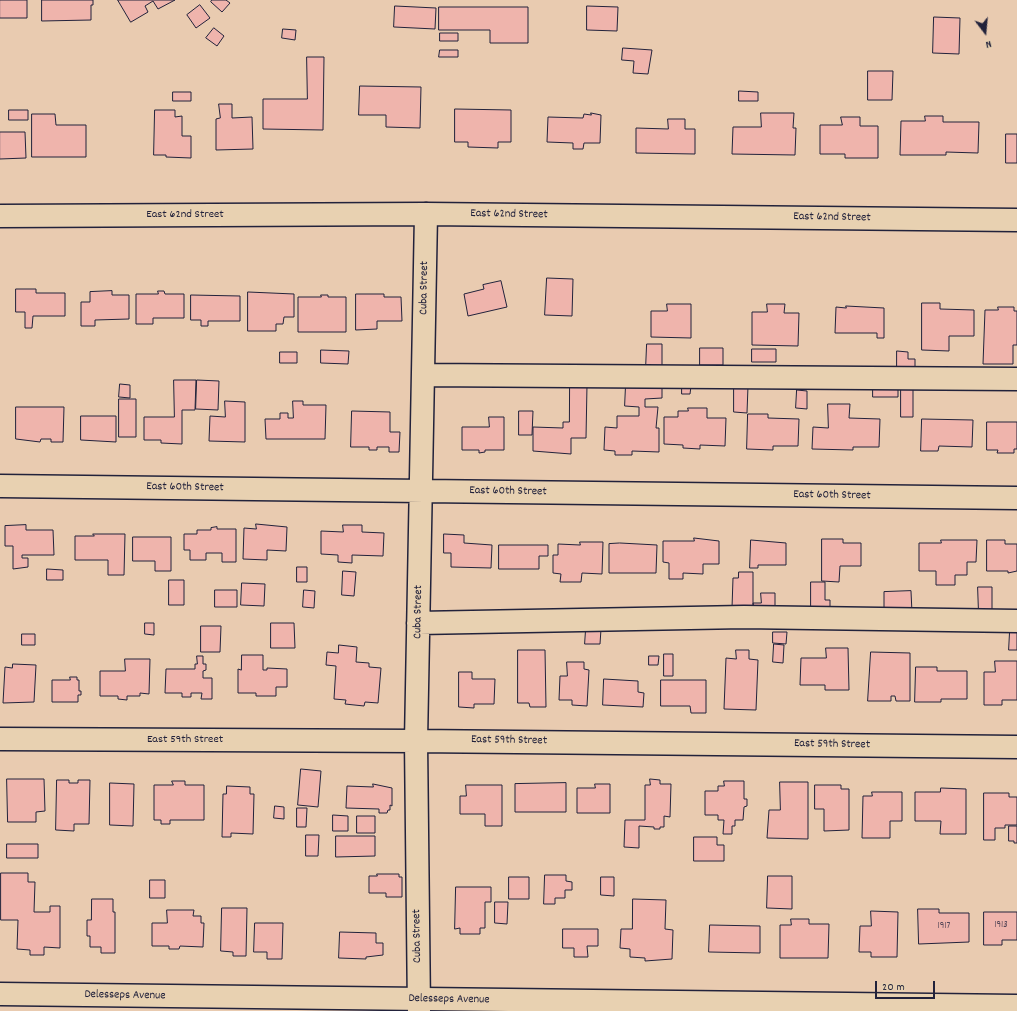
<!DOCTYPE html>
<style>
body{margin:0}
#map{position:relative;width:1017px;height:1011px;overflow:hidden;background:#e9cbb0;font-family:Dekko,sans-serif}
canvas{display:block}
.north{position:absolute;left:965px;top:12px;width:40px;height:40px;-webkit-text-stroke:3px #e8d1b1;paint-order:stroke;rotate:164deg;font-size:11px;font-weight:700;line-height:16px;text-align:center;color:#22223b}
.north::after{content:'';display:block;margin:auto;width:14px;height:18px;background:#22223b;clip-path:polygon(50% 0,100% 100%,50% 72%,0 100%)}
.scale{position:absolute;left:875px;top:981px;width:60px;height:18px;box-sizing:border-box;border:2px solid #22223b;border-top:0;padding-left:5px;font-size:12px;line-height:14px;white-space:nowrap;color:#22223b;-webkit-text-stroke:3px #e8d1b1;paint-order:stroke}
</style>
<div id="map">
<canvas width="1017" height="1011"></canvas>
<div class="north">N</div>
<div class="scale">20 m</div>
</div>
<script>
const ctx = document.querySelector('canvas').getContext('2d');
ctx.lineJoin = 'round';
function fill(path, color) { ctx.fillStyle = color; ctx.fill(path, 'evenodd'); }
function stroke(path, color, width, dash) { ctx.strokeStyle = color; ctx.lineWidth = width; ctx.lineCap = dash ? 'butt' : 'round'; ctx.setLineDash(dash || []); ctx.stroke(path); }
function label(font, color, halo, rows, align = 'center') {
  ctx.font = font + ' Dekko,sans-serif'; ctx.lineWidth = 3.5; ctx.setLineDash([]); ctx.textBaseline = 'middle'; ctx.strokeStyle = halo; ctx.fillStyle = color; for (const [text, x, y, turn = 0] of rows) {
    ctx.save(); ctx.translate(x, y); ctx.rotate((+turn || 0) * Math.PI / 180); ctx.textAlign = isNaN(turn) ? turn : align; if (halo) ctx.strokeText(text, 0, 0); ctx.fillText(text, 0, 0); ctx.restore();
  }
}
const building = new Path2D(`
 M0,0H27V18H0Z
 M42,0H93V5H91V20L42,21Z
 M118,0H175L158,9L153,1L145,6L148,12L131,22Z
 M212,0H226L230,3L222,12L211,2Z
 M200,5L210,18L196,28L187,15Z
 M395,6L436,8L435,29L394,27Z
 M587,6L618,7L617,31L587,30Z
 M439,7H528V43H490V30H439Z
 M934,17L960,18L959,54L933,53Z
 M214,28L224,36L217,46L206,38Z
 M283,29L296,30L295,40L282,38Z
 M440,33H458V41H440Z
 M623,48L652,50L648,74L633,73L634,61L622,60Z
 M440,50H458V57H439Z
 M307,57H324L323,130L263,129V99H307Z
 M868,71H893L892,100H868Z
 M360,86L421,87L420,128L386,127V115H359Z
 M739,91L758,92V101H739Z
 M173,92H191V101H173Z
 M219,104H232V118L252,117L253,149L216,150V119L220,118Z
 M455,109L511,110V142H498V148L468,147V142H455Z
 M9,110H28V120H9Z
 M155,110H175V117L182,116V136H191V158L166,157V155H154Z
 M591,113L601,115L600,143H584L583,149H573V143L547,142L548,117L583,118L584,114L591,115Z
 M761,113H794L793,128H796L795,155L732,154L733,127H761Z
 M32,114H55L56,125H86V157H32Z
 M925,116H943V122H979L978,153L946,152V155H900L901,121H925Z
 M841,117H860V126H878V158H845V154H820V125H842Z
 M668,119H685V129H695V154L636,153V128L668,129Z
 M0,132H25L26,158L0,159Z
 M1006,134H1017V163H1006Z
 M547,278L573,279L572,316L545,315Z
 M501,281L507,307L468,316L464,294L484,289L483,285Z
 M16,289H36V293H65V316H33L32,328H25V312H16Z
 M112,291V295H129V319L95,320V326H81V302H90V292Z
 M158,291H164L165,294H184V318H153V324H136V294H158Z
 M248,292L294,294V317H284L283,324H276V331H248Z
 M356,294H384V297H401L402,321H377V329L356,330Z
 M191,295L240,296V321H208V326H201V320H191Z
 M321,295H328V297H346V332H298V297H321Z
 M922,303H940V309L974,310V336H949V351L922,350Z
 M667,304H691V338L651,337V311H667Z
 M767,304H785L784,313H799L798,346L752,345V312H767Z
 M846,306L884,308V338H877V333H835L836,307L846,308Z
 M998,307H1014V311H1017V345H1013V364H983L985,310H998Z
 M647,344H662V368H646Z
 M700,348H723V365H700Z
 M752,349H776V362H752Z
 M321,350L349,351L348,364L321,363Z
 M897,351L908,352V359H915V371H897Z
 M280,352H297V363H280Z
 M174,380H196L195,410H182V444L161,443V440H144V417H174Z
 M197,380L219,381L218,410L196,409Z
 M120,384L130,385V398L119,397Z
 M570,384L587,385L586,438H571V454L533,451V427L563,428V422H569Z
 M626,384L662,387V398L645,399V407H658L656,428H659V452L632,451V455H615V451L604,450L605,427L617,428V416H639V407L625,406Z
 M734,385L748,386L747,413L734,412Z
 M682,386H691L690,394H682Z
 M901,386H913V417H901Z
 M873,388H898V397H873Z
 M797,390L807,391V409L796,408Z
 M119,399H136V437H119Z
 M225,401L245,402V442L209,441L210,416L225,417Z
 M293,401H303V405H326L325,439H266L265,419H280V413H288V418H293Z
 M828,404H850L849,418L880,419L879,447H853V450L812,449L813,427L828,428Z
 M16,407H64L63,442H51V439H41L40,442L16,439Z
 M688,408H707V418H726L725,446L700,445V449L683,448V445L664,444V417H678V411H688Z
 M352,411L390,412V432H400L399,452H389V447H377V450H369V447H351Z
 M519,411H533L532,435H519Z
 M748,414H768V418L799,419L798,446H773V450L747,449Z
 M81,416H116V442L81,440Z
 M489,417H504V450H485V452L479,453V450H462V427H489Z
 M922,419L973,420L972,447L939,446L938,451H921Z
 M987,422H1017V449H1014V453H997L998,450H987Z
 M256,524L287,527L286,551L267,550V560L243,559L244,528L256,529Z
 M26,525V530H53L54,555H22V558H28V567L13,569V546H5V526Z
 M343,525H362V532L384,533L383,556L352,555V563L338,562V555L321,554V531L343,532Z
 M217,527V529H236V562H222V553H206V560H190V550H184V534H197V530H211V528Z
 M93,534H125L124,575H108V560H75V536H94Z
 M444,534L464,535V543L492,545L491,568L451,567V553H444Z
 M133,537H171V571H155V561H133Z
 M694,538L719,541V564H703V574L683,573V579H669V563L663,562V541H694Z
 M822,539H843V543H861V566H840L839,582L822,581Z
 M751,540L786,543V565H758V568H750Z
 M941,540H977L976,562H967V575H955V585H936V571H919V543H941Z
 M987,540H1005V544H1017V571L1008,573V571H987Z
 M580,542H603L602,574L582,573L581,582H560L561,574L553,573V555H558V544L580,545Z
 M620,543L657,545L656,573H609V544Z
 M499,545H548V556H539V569H499Z
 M297,567H307V582H297Z
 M47,569L63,570V580H47Z
 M343,571L356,572L354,596L342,595Z
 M739,572H753V609L732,608L733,578H738Z
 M169,580H184V605H169Z
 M811,582H825V600H830V612H811Z
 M242,583L265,584L264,606L241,605Z
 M978,587H992V615H979Z
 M215,590H237V607H215Z
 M304,590L315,591L314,608L303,607Z
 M911,591L912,613H884V592Z
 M761,593H775V612L754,610L753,603H761Z
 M145,623H154V635L145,634Z
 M271,623H294L295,648H271Z
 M201,626H221L220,652H201Z
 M586,629H601L600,644H585Z
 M1010,631H1017V650H1009Z
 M773,632H787L786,644L773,643Z
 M22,634H35V645H22Z
 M774,644L784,645L783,663L773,662Z
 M339,645L357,647L356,662L369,663V667L381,668L378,703L365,702L364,706L345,704L346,700L334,699L336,666L326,665L327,652L338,653Z
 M826,648H848L849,690H825V685H800L801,658H826Z
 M518,650H545L546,707H530L529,703H518Z
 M736,650H749V659L758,660L756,710L724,709L726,658L736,659Z
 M871,652L910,653V701H896L895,696H891V701H868Z
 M664,654H673V676H664Z
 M242,655H263V670H267V668L287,669V687H276V696H256V693H238V669L241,670Z
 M197,656H203V664H206V670L203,671V678H212V699H201L202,693H191V697H182V693H165L166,669H195V664H197Z
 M649,656H659L658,665H649Z
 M125,659H150L149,694L140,693V696H127V700L118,699V696H100V671H125Z
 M995,661H1017V700H1002V705H984V672H995Z
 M567,662H584V669L589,670L587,706L572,705V700H559L560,676H567Z
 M13,664L36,665L34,702L3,703L5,667L12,668Z
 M916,667H937V671H967V699H941V702H915Z
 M459,672H472V679H495L494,704H474V708L459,707Z
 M70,677H77V680H79V691H81V695H78V702H52V680H70Z
 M604,679L638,681V692L644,693L643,707L603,705Z
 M661,680H706V713H691L690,706H661Z
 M301,769L321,771L318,807L298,805Z
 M7,779H44L45,811L36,812V822H8Z
 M650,779L660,780V784H671L670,817L664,816V827H660V829H654V827L639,826V848L624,847L625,820H645V785H650Z
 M57,780H69V783H78V780H90L89,824H74V831L56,830Z
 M172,781H185V785H204V820H170V824H161V820H154V785H173Z
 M724,781H744V799H747V806L744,807L743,820H735V826H732V834H723L724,820H718V815H705V791H718V786H724Z
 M780,782H808V839L767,838L769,810H780Z
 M110,783L134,784L133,826L110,825Z
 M566,783V812H515V784Z
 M373,784L392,788V806L390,805V810H388L387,813H379V809L346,808L347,786L373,787Z
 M595,784H610V813H577V788H595Z
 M466,785H502V826H485V814H460V796H466Z
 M815,785H841V789H849V830L824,831V809H815Z
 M227,786L250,787V794H254L253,834L231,833V837H222L223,794H226Z
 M941,788L966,789V834H940L941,821H915V792H940Z
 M872,792H902V821H890V838H862L863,796H872Z
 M984,793H1009V797H1017V825H1005V828H995V840H984Z
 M275,806L284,807V819L274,818Z
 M297,808H307L306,827H297Z
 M333,815L348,816V831H333Z
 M357,816H375V833H357Z
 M1009,826H1017V843H1014V841H1009Z
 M306,835H319L318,856H306Z
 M336,836H375V856L336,857Z
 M694,837H717V845H724V861H694Z
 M7,844H38V858H7Z
 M1,873H28V882H35L34,912H50V906H60V948L44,947V955H30V950L17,949L18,920H1Z
 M377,874H399V877H402V897H386V893H369V876H377Z
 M545,875H566V881L572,882V890H565V898H555V904H544Z
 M768,876H792V909L767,908Z
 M509,877H529V899H509Z
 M601,877H614V896L601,895Z
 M150,880H165V898H150Z
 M456,887H491V902H485V928H480V934H460V928L455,929Z
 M92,899H113V912H115V953H101V947H90V936H87V920H91Z
 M633,899L666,900L665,929L673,930L672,959L645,961V958L630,957V949L620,948L621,929H632Z
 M495,902H508L507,924L495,923Z
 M222,908H247L246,956H233V952L221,951Z
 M918,909H939V913H969V942L919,944Z
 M167,910H194L193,916H201V923H204L203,947L180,946L179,949H169V946H152V923H167Z
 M871,911L898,912L897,957H871V952H859L860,926H871Z
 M984,912H1017V940H1002V945H984Z
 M791,919H809V924H829L828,958H780V925H791Z
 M255,923H283L282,959H267V952H254Z
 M710,925L760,926V953L709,952Z
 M563,929H598V946H587L588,957H574V948H563Z
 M340,932L376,933V943H383V955L366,957V959L339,958Z`);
const minor = new Path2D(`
 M0,216L426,214L1017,220
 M423,375L1017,379
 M0,486L1017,498
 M418,623L744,617L1017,621
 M0,739L416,741L1017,747
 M419,1011L416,741L426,214`);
const major = new Path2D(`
 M0,994L1017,1006`);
const numberNames = [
 ["1913",1001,926],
 ["1917",944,927]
];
const streetNames = [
 ["East 62nd Street",185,215],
 ["East 62nd Street",509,215,1],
 ["East 62nd Street",832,218,1],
 ["Cuba Street",425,288,-89],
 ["East 60th Street",185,488,1],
 ["East 60th Street",508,492,1],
 ["East 60th Street",832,496,1],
 ["Cuba Street",419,612,-89],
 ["East 59th Street",185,740],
 ["East 59th Street",509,741,1],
 ["East 59th Street",832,745,1],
 ["Cuba Street",418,936,-91],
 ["Delesseps Avenue",125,996,1],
 ["Delesseps Avenue",449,1000,1]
];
fill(building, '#efb4ac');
stroke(building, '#22223b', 1);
stroke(minor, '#22223b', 25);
stroke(major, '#22223b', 25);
stroke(minor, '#e8d1b1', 22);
stroke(major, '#e8d1b1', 22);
label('10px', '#554657', null, numberNames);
label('12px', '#22223b', '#e8d1b1', streetNames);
</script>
